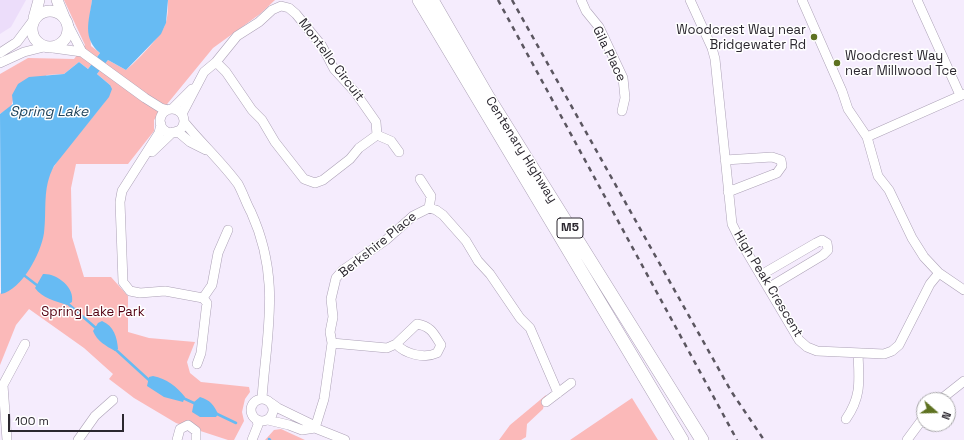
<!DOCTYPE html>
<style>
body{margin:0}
#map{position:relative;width:964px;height:440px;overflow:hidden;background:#f5ecfd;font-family:"Space Grotesk",sans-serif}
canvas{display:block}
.north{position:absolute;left:916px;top:392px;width:40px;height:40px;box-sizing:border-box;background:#fff;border:1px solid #aaa9ac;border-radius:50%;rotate:110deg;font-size:11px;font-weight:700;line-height:16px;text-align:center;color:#2b272f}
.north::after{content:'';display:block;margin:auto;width:14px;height:18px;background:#5e7221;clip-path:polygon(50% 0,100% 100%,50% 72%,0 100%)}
.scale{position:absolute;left:8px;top:414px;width:116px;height:18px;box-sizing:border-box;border:2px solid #2b272f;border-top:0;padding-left:5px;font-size:12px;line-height:14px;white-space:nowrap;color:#2b272f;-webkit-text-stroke:3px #fff;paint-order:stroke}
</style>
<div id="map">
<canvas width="964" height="440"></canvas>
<div class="north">N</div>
<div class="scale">100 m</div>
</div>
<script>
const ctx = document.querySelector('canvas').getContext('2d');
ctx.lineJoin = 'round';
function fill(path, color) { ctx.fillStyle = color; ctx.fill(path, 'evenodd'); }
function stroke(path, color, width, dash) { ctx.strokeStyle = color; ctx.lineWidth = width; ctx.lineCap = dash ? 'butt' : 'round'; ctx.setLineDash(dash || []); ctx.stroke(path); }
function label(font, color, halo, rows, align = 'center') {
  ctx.font = font + ' "Space Grotesk",sans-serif'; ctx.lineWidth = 3; ctx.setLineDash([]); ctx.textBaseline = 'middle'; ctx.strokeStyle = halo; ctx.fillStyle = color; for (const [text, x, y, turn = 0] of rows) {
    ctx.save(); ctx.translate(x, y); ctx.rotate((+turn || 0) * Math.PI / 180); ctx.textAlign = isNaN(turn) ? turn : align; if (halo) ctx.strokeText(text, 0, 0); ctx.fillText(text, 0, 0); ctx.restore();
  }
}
const built = new Path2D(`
 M0,0H26L11,27L0,34Z`);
const green = new Path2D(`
 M64,0H92L89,23L91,46L100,53L88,69L79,62L64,74L47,75L13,100L11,107L0,114V74L28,58L74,59L85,45Z
 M168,0H275L260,14L213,48L154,120V131L128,164H76L71,188L72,237L84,277H111L128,296V332L149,338L195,342L187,362L190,373L201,382L249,387L250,392L245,399L242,412L244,421L234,440H228L176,423L134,398L109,379L113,374L84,348L29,309L16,325L0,365V294L44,219V203L48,176L60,157L104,103L110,85L97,74L108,60L126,70C136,62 160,37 165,25C168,18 168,8 168,0Z
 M546,395L543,409L527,424L526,437L521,440H499L510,425Z
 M632,398L658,440H570Z
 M281,429L305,440H306H265L274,430Z`);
const water = new Path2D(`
 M92,0H168L166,23L161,34L126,70L108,60L97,74L110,85L112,89L109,97L54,166C42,188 47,210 44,233C41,253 22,290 1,294L0,114L13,104L12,95L18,84L29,77L64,74L79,62L88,69L100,53C82,38 89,21 92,0Z
 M43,274C56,273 75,287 72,302L67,305C55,301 42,298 35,288Z
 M102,321C114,326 117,337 118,349L115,351C106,346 97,341 93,331L98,323Z
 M153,376C167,379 176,386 185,397L183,402L164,397L147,386L149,377Z
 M200,397C210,400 214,405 218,414L216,417H200L192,412L194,402Z`);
const stream = new Path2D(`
 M25,276L38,286
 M66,302L97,329
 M115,349L150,381
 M183,398L196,404
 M215,413L236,423
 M269,439L270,440`);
const minor = new Path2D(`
 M581,0L586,11L599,27L623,78L625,98L622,111
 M690,0L712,48L715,59L732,224L742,244L799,340L807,347L817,351L884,354L892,351L899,345L930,284L939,273
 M802,0L842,91L848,109L867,137L878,176L889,190L912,238L924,257L939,273L964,290
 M917,0L960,95
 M68,25L82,52
 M53,48L82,52L145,98L161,108L168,110
 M0,53L17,42L32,22
 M0,63L24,52L44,47
 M172,109L192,89
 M160 121a12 12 0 1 1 24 0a12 12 0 1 1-24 0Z
 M182,114L204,72L216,62L237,36L259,22L272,10L281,6L289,8L296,14L322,46L334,69L355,92L376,122L377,135L359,148L350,159L323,180L315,183L304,179L275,142L262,120L252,110L226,72L216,62
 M184,122C201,143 222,162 238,184C243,193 246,203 251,212C281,278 267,330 262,398
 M161,124L159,133L122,191L120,202L123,282L130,291L140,293L165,291L203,298L207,303L206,310L201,353L197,364
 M177,131L190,142L206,150
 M377,135L391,141L399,152
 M867,137L964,94
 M152,152L173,132
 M725,160L772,157L781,160L782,166L777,173L728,192
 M420,179L431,196L429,208
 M761,275L816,243L822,240L827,243L828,250L823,255L768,288
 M203,298L212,285L218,253L228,230
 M332,343L387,348L396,344L417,324C431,326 434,334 441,345L437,353C424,359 405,354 396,344
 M251 410a11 11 0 1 1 22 0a11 11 0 1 1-22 0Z
 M940,400L964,381
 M546,402L571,383
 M271,403L278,408L311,424L315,428L345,440
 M846,419C862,396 859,380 858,353
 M268,420L289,425L302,430L315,428
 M315,428L324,399L332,343L330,332L333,317L331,299L336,278L343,270L386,240L413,216L429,208L436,210L443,215L466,241L478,261L490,274L520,318L530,328L558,393
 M7,440L3,385L25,344
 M78,440L95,416L113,400
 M177,440L180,429L188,425L196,431V440
 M252,440L258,425L257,420
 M907,440L924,417`);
const major = new Path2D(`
 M57,0L64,17
 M32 29a18 18 0 1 1 36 0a18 18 0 1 1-36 0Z
 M34,18L39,0`);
const highway = new Path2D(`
 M419,0L682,440
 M432,0L488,97L702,440`);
const rail = new Path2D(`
 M498,0L737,440
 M512,0L731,391L764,440`);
const markers = [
 [814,37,4,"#5e7221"],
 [837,63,4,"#5e7221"]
];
const shields = [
 [570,228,26]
];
const shieldNames = [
 ["M5",570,228]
];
const poiNames = [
 ["Woodcrest Way near",806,30],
 ["Bridgewater Rd",806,45],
 ["Woodcrest Way",845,56,"left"],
 ["near Millwood Tce",845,71,"left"]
];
const streetNames = [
 ["Gila Place",609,54,64],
 ["Montello Circuit",331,60,53],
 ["Centenary Highway",521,150,58],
 ["Berkshire Place",378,245,-39],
 ["High Peak Crescent",768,284,59]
];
const parkNames = [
 ["Spring Lake Park",93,312]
];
const waterNames = [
 ["Spring Lake",49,112]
];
fill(built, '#ecddfa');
fill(green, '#fbb9b9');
fill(water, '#67bbf3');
stroke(stream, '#67bbf3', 2.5);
stroke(minor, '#aca1b6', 10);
stroke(major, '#aca1b6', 12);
stroke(highway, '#aca1b6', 14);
stroke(minor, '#fff', 9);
stroke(major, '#fff', 11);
stroke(highway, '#fff', 13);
stroke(rail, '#5b5660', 2.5, [5, 5]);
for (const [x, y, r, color] of markers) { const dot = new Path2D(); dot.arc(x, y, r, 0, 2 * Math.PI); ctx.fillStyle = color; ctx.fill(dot); stroke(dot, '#fff', 1.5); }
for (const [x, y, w] of shields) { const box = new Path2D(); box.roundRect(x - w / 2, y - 10, w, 20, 3); ctx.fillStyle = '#fff'; ctx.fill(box); stroke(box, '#2b272f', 1); }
label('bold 12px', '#2b272f', null, shieldNames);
label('13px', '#2b272f', '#fff', poiNames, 'right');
label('13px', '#2b272f', '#fff', streetNames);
label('13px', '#540011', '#fff', parkNames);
label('italic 14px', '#1f435b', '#fff', waterNames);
</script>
